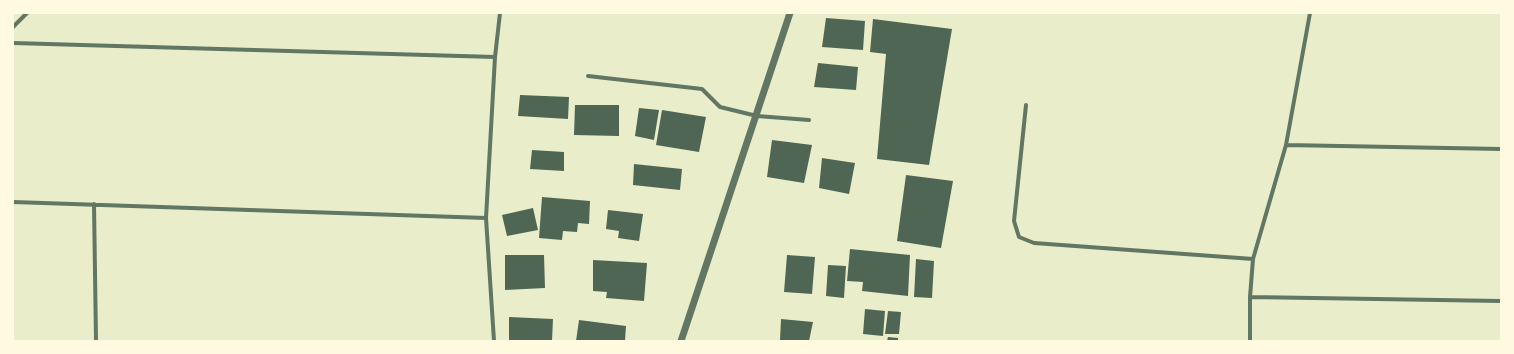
<!DOCTYPE html>
<style>
body{margin:0}
#map{position:relative;width:1514px;height:354px;overflow:hidden;background:#e9edc9;font-family:Manrope,sans-serif}
canvas{display:block}
.frame{position:absolute;inset:0;border:14px solid #fefae0;pointer-events:none}
</style>
<div id="map">
<canvas width="1514" height="354"></canvas>
<div class="frame"></div>
</div>
<script>
const ctx = document.querySelector('canvas').getContext('2d');
ctx.lineJoin = 'round';
function fill(path, color) { ctx.fillStyle = color; ctx.fill(path, 'evenodd'); }
function stroke(path, color, width, dash) { ctx.strokeStyle = color; ctx.lineWidth = width; ctx.lineCap = dash ? 'butt' : 'round'; ctx.setLineDash(dash || []); ctx.stroke(path); }
const building = new Path2D(`
 M826,18L865,21L863,50L822,47Z
 M873,19L952,29L929,165L877,159L886,54L870,52Z
 M818,63L858,67L856,90L814,87Z
 M520,95L569,97L568,119L518,116Z
 M575,105H619V136L574,135Z
 M639,108L659,110L654,140L635,136Z
 M662,110L706,117L699,152L656,145Z
 M772,140L812,145L804,183L767,177Z
 M532,150L564,152V171L530,169Z
 M822,158L855,163L849,194L819,188Z
 M634,164L682,169L680,190L633,185Z
 M906,175L953,181L941,248L897,241Z
 M542,197L590,201L589,224L578,223L577,232L563,231L562,240L539,238Z
 M533,208L538,230L507,236L502,215Z
 M608,210L643,214L639,241L618,238L619,231L606,229Z
 M850,249L910,255L908,296L862,291L863,282L847,281Z
 M505,255H544L545,288L505,290Z
 M787,255L815,257L812,294L784,292Z
 M916,259L934,261L932,298L914,297Z
 M593,260L647,263L644,301L606,298L607,292L593,291Z
 M828,265L846,266L844,298L826,296Z
 M865,309L885,311L883,336L863,334Z
 M888,311L901,312L899,334H885Z
 M509,317L553,319L552,341H509Z
 M781,319L813,322L809,341L780,340Z
 M579,320L626,326L625,341H576Z
 M888,337L898,338V341H887Z`);
const minor = new Path2D(`
 M13,27L27,13
 M13,43L495,57
 M588,76L702,89L720,107L757,116L809,120
 M1026,105L1014,221L1019,237L1034,243L1253,259
 M1286,145L1501,149
 M13,202L486,218
 M94,204L96,341
 M1250,297L1501,301
 M494,341L486,218L495,57L500,13
 M1250,341V297L1253,259L1286,145L1310,13`);
const tertiary = new Path2D(`
 M681,341L790,13`);
fill(building, '#4f6655');
stroke(minor, '#617663', 4);
stroke(tertiary, '#617663', 7);
</script>
